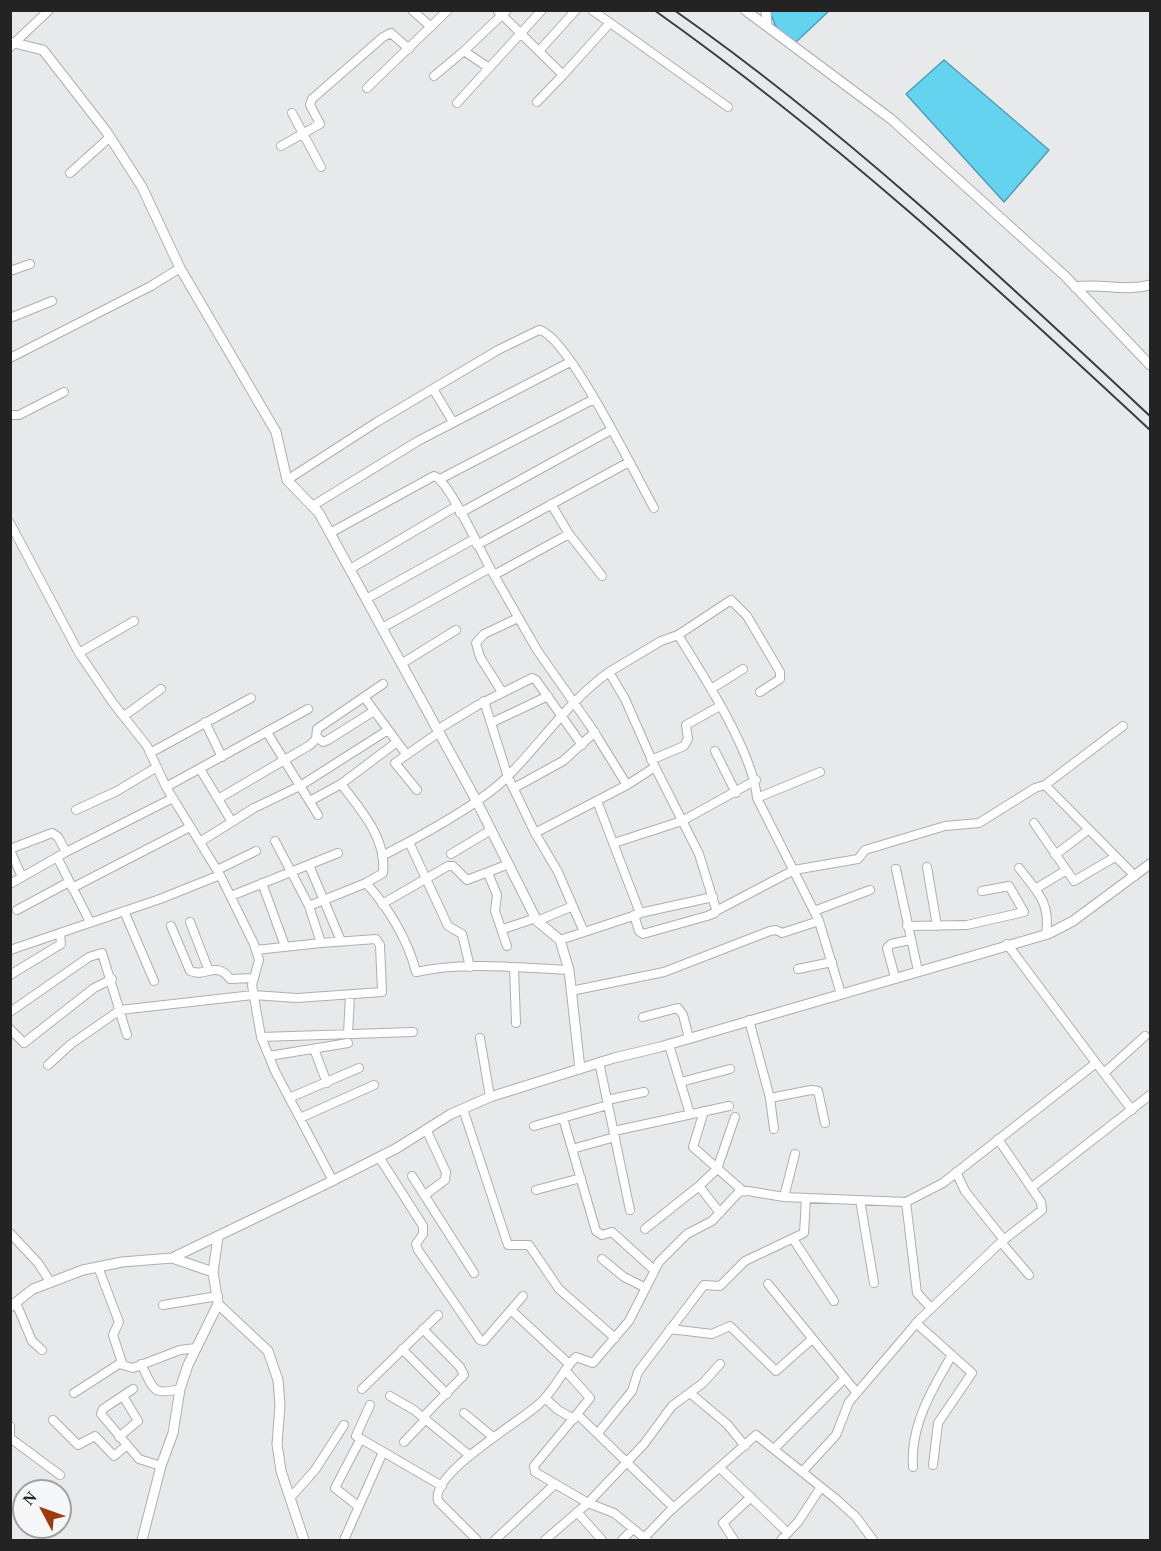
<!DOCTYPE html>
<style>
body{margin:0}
#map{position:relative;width:1161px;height:1551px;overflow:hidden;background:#e8e9eb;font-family:"Times New Roman",serif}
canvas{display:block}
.frame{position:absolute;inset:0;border:12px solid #232324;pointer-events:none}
.north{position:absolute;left:12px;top:1479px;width:60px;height:60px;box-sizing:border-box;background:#f6f7f9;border:2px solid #a2a2a4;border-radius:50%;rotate:311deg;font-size:16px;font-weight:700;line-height:24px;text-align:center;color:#232324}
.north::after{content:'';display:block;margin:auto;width:21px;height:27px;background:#a03b0e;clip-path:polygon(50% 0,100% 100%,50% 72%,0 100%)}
</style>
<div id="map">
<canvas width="1161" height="1551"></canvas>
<div class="frame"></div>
<div class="north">N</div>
</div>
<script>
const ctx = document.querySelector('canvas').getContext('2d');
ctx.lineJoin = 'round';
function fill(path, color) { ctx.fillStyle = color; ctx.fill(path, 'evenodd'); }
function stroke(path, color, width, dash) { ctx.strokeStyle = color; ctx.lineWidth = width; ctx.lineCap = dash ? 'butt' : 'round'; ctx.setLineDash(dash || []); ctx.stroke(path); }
const water = new Path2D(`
 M830,10L796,42C780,41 774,24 770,11Z
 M944,60L1049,150L1004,202L906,94Z`);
const minor = new Path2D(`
 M412,10L431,27
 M497,10L563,75L609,24
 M592,10L728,107
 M10,47L49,10
 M539,51L576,10
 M489,68L464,51L507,10
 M434,76L464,51
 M367,88L448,10
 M537,102L563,75
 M457,103L542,10
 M292,113L321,167
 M281,146L320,124L310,105L312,99L383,37L391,33L409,49
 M70,173L110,137
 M10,271L30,264
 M10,318L52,301
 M10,358L151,286L180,268
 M433,389L453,422
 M10,415H19L64,392
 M440,479L594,399
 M287,480L377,422L498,350L539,330C567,334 637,478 654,508
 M551,504L569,534L602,576
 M314,505L418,441L570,362
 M460,513L611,430
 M10,523L79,653L113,703L147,746L166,787L220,875L254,944L259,960L252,985L261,1037L275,1071L333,1181
 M330,533L434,476C448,479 481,552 490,568L382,628
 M477,545L629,462
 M490,568L537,650L591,727L627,785
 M350,569L457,506
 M494,575L569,534
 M366,599L474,539
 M79,653L134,621
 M401,664L456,630
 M711,689L743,669
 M502,692L480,657L476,643L484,634L518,618
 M760,692L780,679V672L747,616L731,600L678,635C703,675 753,752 757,798L819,921L841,994
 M364,697L406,754
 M484,701L508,777L535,833L558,872L584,932
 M124,716L161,689
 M205,722L222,757
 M491,723L548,696
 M437,730L478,705L532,678L536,680L582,745
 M268,734L318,815
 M317,737L323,742L328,740L374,711
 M715,751L736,793
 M150,753L251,698
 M651,760L684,746L688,739L686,725L720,706
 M200,769L232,822
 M1045,785L1123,726
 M166,787L308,709
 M514,788L563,761L595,732
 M417,790L395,763L438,733
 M757,798L820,772
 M218,799L310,745L316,739L317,729L383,684
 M310,801L341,784L397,742
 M597,801L640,913L713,897
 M76,810L117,791L157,767
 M1034,823L1074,881L1115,857
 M535,833L627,785L655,767
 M275,841L309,906
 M200,842L254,808L300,786L388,730
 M409,842L448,926L462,934L470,967
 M614,843L682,821L756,780
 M10,849L52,833L58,837L66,852
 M10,850L22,877
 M451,854L491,830
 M1055,855L1088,830
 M382,856C417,838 484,802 510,774C543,740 570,700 609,672
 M57,857L90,922
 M309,865L341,941
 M927,867L937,926
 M1019,868C1037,891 1051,903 1046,934
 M896,869L918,971
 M217,870L256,851
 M488,873L497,895L495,911L507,946
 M262,883L285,946
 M366,883C388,907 408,940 416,972C465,961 519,968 569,970
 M10,884L66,852L173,798
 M72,888L190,827
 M1035,889L1065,871
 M231,896L338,853
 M382,904L448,866H453L467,880L509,864
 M17,910L69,882
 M124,911L154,981
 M716,911L794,870L858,859L865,850L945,826L979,823L1035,788L1045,785L1135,876
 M814,911L870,890
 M634,915L639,931L643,934L707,916L715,913L716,909L699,854L655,767L625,699L609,672L661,641L678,635
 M537,921L573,906
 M190,922L209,971
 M171,926L190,971C207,978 216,960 230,979L254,978
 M907,926L967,925L1024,912L1009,886L982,891
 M503,929L536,918
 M560,940L639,914
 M10,950L160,899L220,875
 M256,950L321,943L309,906L366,883L383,873C387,839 361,810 341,784
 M514,968L516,1023
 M798,969L832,962
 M10,975L61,944L60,933
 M895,977L887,948L891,944L910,940
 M571,991L664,972L770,931L776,930L782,933L819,921
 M10,1012L89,957L102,953L127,1035
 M643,1017L678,1008L683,1015L689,1038
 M749,1020L770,1098L774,1129
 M10,1029L24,1043L94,988L112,979
 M348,1034L350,995
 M261,1037L413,1032
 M480,1038L490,1097
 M669,1045L690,1114
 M314,1049L327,1083
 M269,1056L348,1043
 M599,1062L630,1210
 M1096,1063L1132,1110
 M48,1065L71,1044L120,1010L253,995L297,998L382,992L380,945L376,939L321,943
 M1104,1073L1145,1036
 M681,1082L730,1069
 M289,1098L359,1068
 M770,1098L811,1090L818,1091L825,1123
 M607,1100L644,1092
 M463,1109L508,1245H529L559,1289L615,1338
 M704,1111L693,1147L743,1191
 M300,1118L374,1085
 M563,1118L596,1231L602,1235L612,1232L654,1270
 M534,1126L608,1105
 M614,1131L729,1106
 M572,1149L615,1137
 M379,1157L423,1226V1234L416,1244L418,1250L480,1340L484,1341L523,1296
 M956,1172L965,1191L1004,1240
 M412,1176L474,1273
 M699,1186L717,1169L735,1117
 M1031,1188L1150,1095
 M536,1190L581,1178
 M425,1195L445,1180L446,1172L426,1129
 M784,1197L795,1154
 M860,1200L874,1283
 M906,1202L917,1293L931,1308
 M645,1229L699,1186L720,1213
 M10,1233L38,1263L51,1283
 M793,1239L834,1301
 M1001,1242L1029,1275
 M602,1259L624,1277L646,1288
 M98,1267L119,1322L113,1335L122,1363
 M768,1284L857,1393
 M16,1303L32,1341L42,1350
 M163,1305L218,1296
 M511,1310L569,1364
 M916,1323L972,1373L938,1423L933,1465
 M423,1329L460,1367L464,1375L423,1417
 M670,1329L712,1334L730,1326L776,1371L811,1340
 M402,1349L447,1394
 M141,1364C154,1389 151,1396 180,1389
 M565,1370L590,1398L577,1414
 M133,1389L103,1409L101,1414L139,1459L161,1466
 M362,1389L438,1315
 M74,1393L119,1364L133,1368L180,1350L196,1348
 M690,1393L727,1424L745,1446
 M390,1396L414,1410L469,1455
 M545,1398L558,1410L574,1419
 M370,1405L356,1436L442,1486
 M464,1413L493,1437
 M53,1420L78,1445L95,1436L114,1456L126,1446
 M10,1426V1435
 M598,1433L632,1391L638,1372L704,1285L720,1286L745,1261L804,1233L806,1198
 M119,1437L138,1421L123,1396
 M10,1438L60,1475
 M404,1442L426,1419
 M774,1449L844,1379
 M913,1467C910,1426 932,1389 952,1355
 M721,1469L788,1533
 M802,1472L836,1435L849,1402L919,1320L1001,1242L1042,1210L1041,1202L998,1139
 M290,1498L315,1470L344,1425
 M358,1506L335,1488L360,1440
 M674,1508L577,1414L534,1466L535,1472L588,1503L644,1444L672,1406L703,1383L720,1364
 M577,1512L602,1540
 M644,1538L670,1511L756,1435L836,1499L856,1517L873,1540
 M344,1540L383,1452
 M477,1540L438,1501C430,1473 520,1422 539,1404C554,1391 562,1371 576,1357L593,1363L629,1321L659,1262L687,1234L712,1221L739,1192L748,1191L784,1197L906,1202L943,1183L1096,1063L1007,944
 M495,1540L554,1485
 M545,1540L588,1503L614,1513L647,1540
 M622,1540L633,1529
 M734,1540L723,1523L751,1497
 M781,1540L798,1522L821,1487`);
const tertiary = new Path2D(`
 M745,10L891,119L1065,276L1150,365
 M766,10L767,26
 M10,42L43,50L106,131L142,187L180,268L276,432L287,480L319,513L476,800L537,921L560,940L569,970L580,1069
 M1075,287C1101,283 1125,292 1150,285
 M213,1272L218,1237
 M218,1304L268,1351L278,1380L280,1405L277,1444L281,1471L304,1540
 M10,1307L33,1289L83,1270L122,1262L172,1258L328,1183L397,1148L451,1114L490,1097L614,1058L660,1047L1048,934L1073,921L1150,864
 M142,1540L161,1466L173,1433L180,1389L188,1365L218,1304L213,1272L172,1258`);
const rail = new Path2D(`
 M654,10C832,136 991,282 1150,430
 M674,10C845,130 998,274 1150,416`);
fill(water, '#63d3f0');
stroke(water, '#509eb3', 1.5);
stroke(minor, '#aeaeb0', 10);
stroke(tertiary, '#aeaeb0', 11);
stroke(minor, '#fff', 8);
stroke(tertiary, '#fff', 9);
stroke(rail, '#3b3b3c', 2);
</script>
